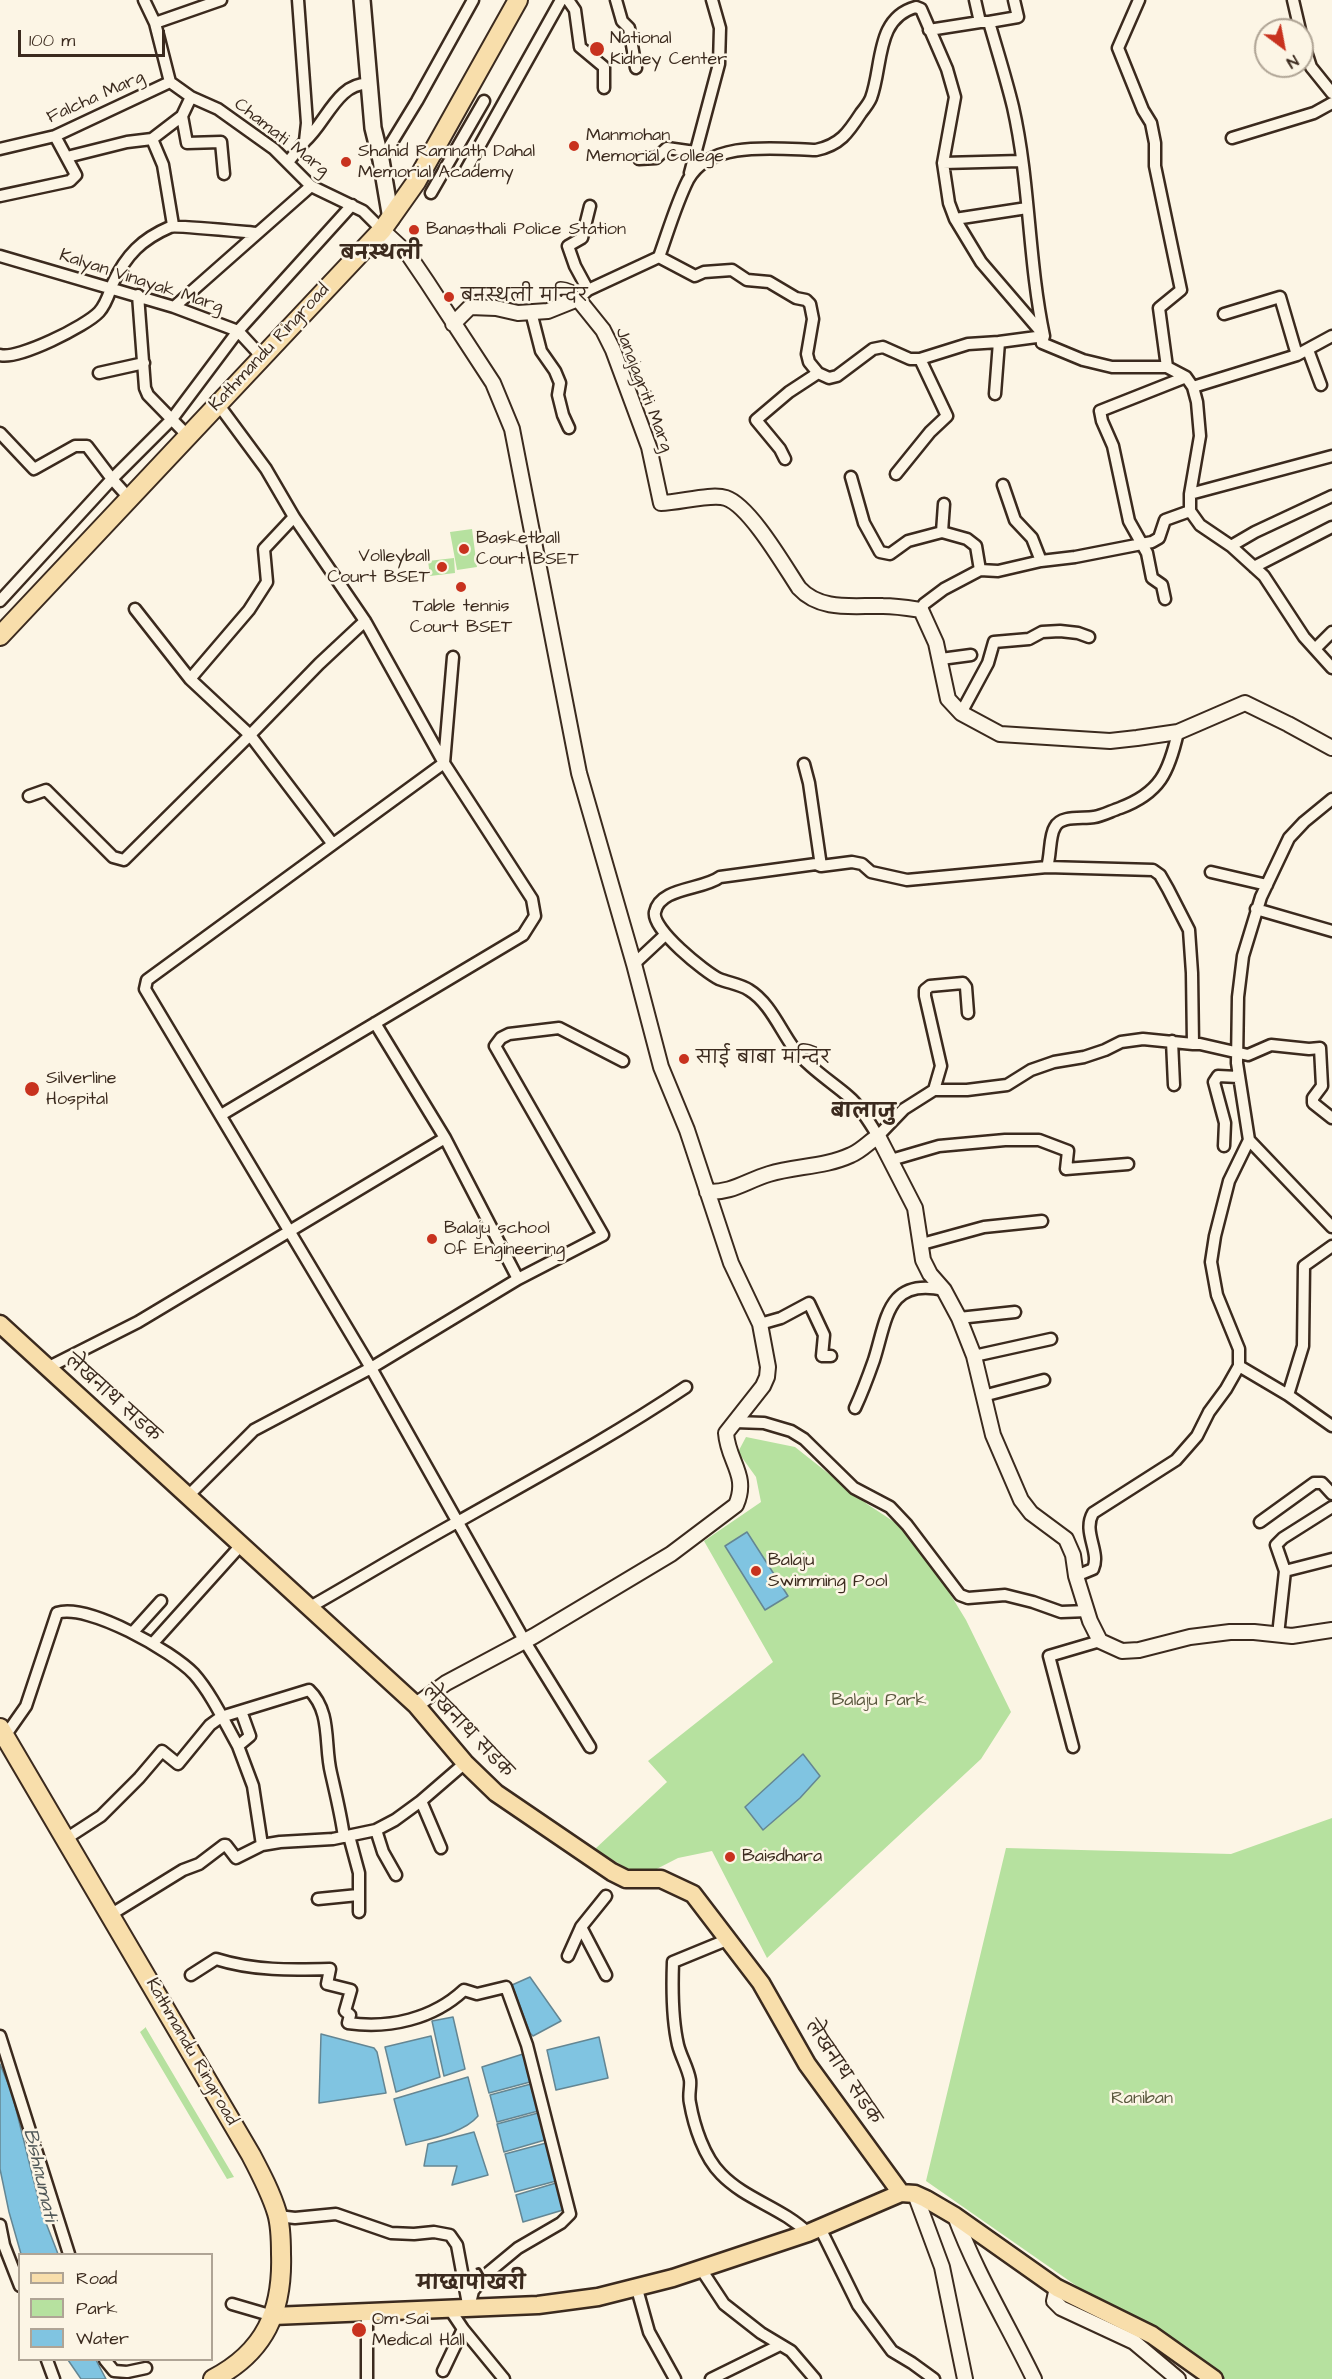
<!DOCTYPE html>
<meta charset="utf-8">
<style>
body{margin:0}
#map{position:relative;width:1332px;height:2379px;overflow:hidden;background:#fcf5e5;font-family:"Architects Daughter",sans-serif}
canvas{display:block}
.legend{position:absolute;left:18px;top:2253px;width:195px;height:108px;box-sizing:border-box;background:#fcf5e5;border:2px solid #afa495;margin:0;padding:8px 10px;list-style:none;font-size:18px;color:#3b2a1e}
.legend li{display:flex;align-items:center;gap:12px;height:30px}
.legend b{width:30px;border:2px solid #afa495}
.north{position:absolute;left:1254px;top:18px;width:60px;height:60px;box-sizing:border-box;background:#fcf5e5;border:2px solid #afa495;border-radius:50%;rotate:148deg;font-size:16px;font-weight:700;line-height:24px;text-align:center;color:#3b2a1e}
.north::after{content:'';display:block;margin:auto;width:21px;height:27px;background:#c8321e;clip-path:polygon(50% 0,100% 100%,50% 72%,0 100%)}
.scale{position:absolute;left:18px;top:30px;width:147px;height:27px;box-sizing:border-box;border:3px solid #3b2a1e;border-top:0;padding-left:8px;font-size:18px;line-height:21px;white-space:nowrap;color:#3b2a1e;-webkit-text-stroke:4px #fcf5e5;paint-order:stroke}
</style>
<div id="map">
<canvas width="1332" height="2379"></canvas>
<ul class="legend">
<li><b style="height:8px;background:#f8deab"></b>Road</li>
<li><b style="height:16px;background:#b6e19f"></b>Park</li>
<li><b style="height:16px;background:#80c4e1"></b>Water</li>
</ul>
<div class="north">N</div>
<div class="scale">100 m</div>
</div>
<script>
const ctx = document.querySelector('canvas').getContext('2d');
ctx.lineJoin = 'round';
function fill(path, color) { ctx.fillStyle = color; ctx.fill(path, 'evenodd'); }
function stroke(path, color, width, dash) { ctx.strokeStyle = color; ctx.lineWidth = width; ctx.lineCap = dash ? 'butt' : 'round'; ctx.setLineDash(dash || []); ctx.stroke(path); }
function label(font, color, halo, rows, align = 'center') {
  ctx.font = font + ' "Architects Daughter","Playpen Sans Deva",sans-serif'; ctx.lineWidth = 5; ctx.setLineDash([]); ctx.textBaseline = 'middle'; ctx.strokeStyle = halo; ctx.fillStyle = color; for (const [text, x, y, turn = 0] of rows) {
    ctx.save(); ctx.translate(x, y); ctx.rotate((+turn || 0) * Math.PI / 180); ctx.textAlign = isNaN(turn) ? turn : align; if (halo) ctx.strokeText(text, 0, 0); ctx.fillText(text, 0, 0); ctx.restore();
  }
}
const green = new Path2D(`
 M472,529L477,567L457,570L450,532Z
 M454,558L455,573L430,576L428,561Z
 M746,1437L795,1447L867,1504L902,1527L928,1558L966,1620L1011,1712L981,1759L767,1958L712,1851L678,1858L641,1877L595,1849L667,1782L648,1761L773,1662L704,1541L761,1502L756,1477L738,1452Z
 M1332,1818V2379H1210L926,2181L1006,1848L1231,1854Z
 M146,2027V2028L234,2177L227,2179L140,2032Z`);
const water = new Path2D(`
 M747,1532L788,1596L765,1610L725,1546Z
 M803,1754L820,1776L800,1798L763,1830L745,1807Z
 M530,1977L561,2021L533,2036L530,2033L512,1985Z
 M453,2017L465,2069L444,2076L432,2021Z
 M321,2034L374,2048L377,2052L386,2093L319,2103Z
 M431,2036L440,2077L396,2092L385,2047Z
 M599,2037L608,2078L556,2090L547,2050Z
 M523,2054L530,2082L489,2093L482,2067Z
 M0,2064L12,2093L41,2210L58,2254H21L9,2212L0,2169Z
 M468,2077L478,2116C463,2134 428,2139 406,2145L394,2099Z
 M531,2084L538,2111L497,2122L490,2095Z
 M538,2113L545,2140L504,2152L497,2124Z
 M474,2132L488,2175L452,2185L457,2166H424L428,2144Z
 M546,2143L556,2181L515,2192L505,2154Z
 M556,2183L563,2210L523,2222L516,2195Z
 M68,2360H96L106,2379H81Z`);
const minor = new Path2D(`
 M144,0L155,23L170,82L191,97L218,109L274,149L311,186L363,211L382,230
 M568,0L575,10L580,47L604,67V88
 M616,0L622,21L629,28L636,68
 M975,0L980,22H989C997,50 1006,78 1013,107C1030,182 1028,260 1044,336
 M1139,0L1118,48L1143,110L1151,123L1155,143V166L1181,290L1159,308L1167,367
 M1293,0L1300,30
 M989,22L1018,17L1014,0
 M155,23L221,0
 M929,30L980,22
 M1302,39L1311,67L1332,93
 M182,116L187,143L221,142L224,174
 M1232,138L1314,113L1332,103
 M152,139L163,165L173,225
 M305,141C326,123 338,81 370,84
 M0,149L55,136L170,82
 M67,157L127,142L152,139L182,116L191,97
 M639,159L656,158L667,148L695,152
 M381,160L417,101L473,0
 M1021,161L943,163L949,203L955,219L1027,208
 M288,162L305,141L307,123L298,0
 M466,170L561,0
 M690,173L719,64L720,28L712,0
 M431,193L484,101
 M0,196L70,181L76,175L55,136
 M955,219L981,262L1042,333
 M0,256L174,307L238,331L262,357
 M659,257L695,276L704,272L732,270L747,280L769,282L796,298L806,300L810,304L813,319L807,354L809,362L818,373L829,378L837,376L873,349L883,347L910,359H920L968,344L999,342L995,394
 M588,290L575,266L568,246L582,238L590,206
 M138,295L145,388L148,395L188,436
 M578,299L588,290L659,257C668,232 676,204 688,180C710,139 778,149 816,150C840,145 848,133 861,113C865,108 869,103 871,98C883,66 875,18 916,7L921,9L947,69L955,97L943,163
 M174,307L311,186
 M531,312L541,351L555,371L560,383L558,395L563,415L569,428
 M1224,314L1280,297L1297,355
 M999,342L1044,336L1042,343L1083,360L1112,367H1167L1186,377L1193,387L1197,402L1200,436L1190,494V511L1200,525L1231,546L1264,576L1304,637L1332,668
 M1308,350L1321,385
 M0,355C18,360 86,326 99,312C107,303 109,293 113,283C126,255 142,239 170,227C175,225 245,232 257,233
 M99,373L144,363
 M1193,387L1297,355L1332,336
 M218,404L266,469L294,517L365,621L444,763L532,899L535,916L523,935L221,1115
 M0,433L34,469L75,446H87L112,479L130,499
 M785,459L780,449L756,420L789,392L818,373
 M896,474L930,432L947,416L920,359
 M851,477L864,523L880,552L890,554L908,541L942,532
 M1003,485L1015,520L1032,538L1041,561
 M1190,494L1332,456
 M944,504L942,532L967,539L976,546L980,570
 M1231,546L1255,532L1332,496
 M1254,567L1332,527
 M1165,599L1162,585L1152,578L1147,553L1129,521L1113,446L1102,421L1100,411L1186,377
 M0,601L112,479L172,419L238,331L352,205
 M135,609L190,679L250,735L332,843
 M921,610L924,604L944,589L980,570L998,571L1041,561L1075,557L1152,542L1159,538L1165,520L1190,511
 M1315,649L1332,632
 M453,657L444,763L147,980L145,989L371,1368L524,1640L590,1747
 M941,659L971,655
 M190,679L249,610L267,582L264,549L294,517
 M961,713L988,663L994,642L1029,639L1042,632L1060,631L1078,633L1089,637
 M804,764L809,783L821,866
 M29,796L46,790L113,857L124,860L250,735L319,664L365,621
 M1047,867C1051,855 1049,836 1055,827C1061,815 1082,819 1094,817C1102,816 1111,811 1120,808C1160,793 1169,772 1178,732
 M1211,872L1267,885
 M1256,909L1332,931
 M634,964L665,935
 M375,1023L445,1138L518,1279
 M1172,1041L1174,1085
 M1193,1044L1192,973L1189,930L1168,889L1160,875L1153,870L1047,867L907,880L871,872L862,864L852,862L821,866L816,864L720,877C703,890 660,887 655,912C651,929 705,972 719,979C729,983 740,984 749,990C769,1002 780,1029 793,1047C808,1067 829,1080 848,1096C860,1106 869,1122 878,1136L904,1109L934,1090H967L1007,1085L1031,1070L1054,1062L1084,1057L1105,1050L1121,1042L1143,1039L1193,1044H1200L1248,1055L1271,1045L1309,1049L1320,1048L1322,1086L1313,1098V1103L1332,1118
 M934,1090L941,1066L925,996V990L930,986L963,983L966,987L968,1013
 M1249,1140L1332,1227
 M1224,1146L1225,1123L1214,1082L1218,1076L1238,1077
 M891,1160L939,1146L1005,1140H1039L1068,1151L1066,1169L1128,1164
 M922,1244L984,1227L1042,1221
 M959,1318L1015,1312
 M760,1324L781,1318L809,1303L824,1335L822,1356H831
 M974,1356L1051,1339
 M1239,1366L1288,1395L1332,1426
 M49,1367L138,1322L445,1138
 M1288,1395L1303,1346L1304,1266L1332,1246
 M983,1396L1044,1380
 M855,1408C862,1393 868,1377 874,1360C887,1319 887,1277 944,1290
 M735,1422L764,1423L791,1431L804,1439L854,1488L890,1507L907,1525L960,1595L968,1598L1005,1595L1033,1602L1061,1612L1088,1611
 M189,1495L254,1430L371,1368L518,1279L603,1235L495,1046L501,1038L509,1034L559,1028L623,1061
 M1260,1522L1314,1483H1322L1332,1494
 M1285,1571L1332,1559
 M1076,1576L1093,1569C1101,1552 1082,1532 1093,1513L1176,1460L1197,1436L1209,1412L1226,1389L1239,1366V1349L1217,1295L1211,1262L1215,1236L1229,1181L1249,1140L1237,1063L1238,997L1243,956L1261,897L1289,838L1304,822L1332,799
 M310,1607C361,1578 410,1548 461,1520C537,1477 613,1436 686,1387
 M133,1632L161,1601
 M1278,1635L1285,1571L1276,1545L1283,1538L1332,1507
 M153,1643L242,1544
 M241,1711L250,1736L238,1746L253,1786L262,1845
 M5,1736L26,1706L57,1613C88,1603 172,1651 194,1674C211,1693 225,1723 238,1746
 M1073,1747L1049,1656L1100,1641
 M349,1836L359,1873V1912
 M64,1840L101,1816L139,1778L162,1751L178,1764L210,1725L221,1717L309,1690C332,1712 324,1745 331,1773C336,1795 341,1815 344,1837
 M441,1848L421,1801L465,1763
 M396,1875L383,1852L376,1830L395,1820L421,1801
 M606,1896L581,1927L606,1975
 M318,1899L358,1895
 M110,1915L183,1870L199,1864L224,1845H226L236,1858L262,1845L280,1842L333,1839L376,1830
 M729,1939L673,1962C672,1989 672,2019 678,2045C681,2057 688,2068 690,2080C691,2087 688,2095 690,2103C694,2126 704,2157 721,2174C746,2200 781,2207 808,2233
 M568,1956L581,1927
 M191,1975L216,1959C254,1971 291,1970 330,1969L327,1984L351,1990L345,2011L350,2015L348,2023C389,2029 433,2019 464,1990L477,1994L506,1987L527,2045L570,2214L561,2223L518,2248L489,2272L473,2291L469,2307
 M0,2036L69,2254
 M278,2216L295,2218L336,2214L391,2233L414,2234L434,2232L450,2235L457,2245L468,2304
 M0,2225L4,2245L20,2286
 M820,2228L858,2305L892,2351L912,2363L934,2379
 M701,2269L724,2304L761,2333L791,2351L815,2379
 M637,2289L649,2332L675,2379
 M232,2304L273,2316
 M449,2308L463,2329L504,2379
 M47,2360L54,2379
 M105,2360L114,2371L127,2372L146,2368
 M443,2371L463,2329
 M367,2379V2313
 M711,2379L780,2345`);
const tertiary = new Path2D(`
 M382,230L408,254L427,282L493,383L512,429L579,773L634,964L661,1067L687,1130L731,1263L760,1324L768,1367L767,1377L763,1386L726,1433C728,1462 749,1475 736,1505L671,1554L534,1636L446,1683L416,1705
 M453,324L470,307L496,308L518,313L548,311L578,299L603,330L613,350L649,447L661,503C679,503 711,493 726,498C750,506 785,567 799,588C821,612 855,605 883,606C896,606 908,608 921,610L936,643L948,699L961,713L1000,734L1110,741L1137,738L1178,732L1245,703L1288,724L1332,748
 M707,1192C732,1193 746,1181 769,1174C796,1166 825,1167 851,1155C861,1151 869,1142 878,1136L915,1208L923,1260L930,1274L944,1290L959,1318L974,1356L993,1435L1021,1500L1031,1513L1066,1539L1073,1555L1076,1576L1090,1621L1100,1641L1122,1651L1139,1650L1190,1637L1230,1632H1254L1292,1636L1332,1630
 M915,2194L942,2267L965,2379
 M955,2216C976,2273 1008,2325 1034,2379
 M1057,2288L1054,2301L1061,2308L1134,2342L1178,2379`);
const secondary = new Path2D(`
 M362,0L373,128L381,160L391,219`);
const primary = new Path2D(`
 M0,1324L416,1705L465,1763L496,1793L612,1872L626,1879H661L693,1894L761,1983L807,2064L901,2193
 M273,2316L538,2305L598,2297L673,2278L808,2233L901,2193L915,2194L926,2199L955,2216L1057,2288L1152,2335L1214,2379`);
const trunk = new Path2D(`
 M0,636L382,230L416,182L518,0
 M0,1728L251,2155C261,2174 271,2193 277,2213C281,2226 281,2241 281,2254C283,2311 265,2352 213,2379`);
const markers = [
 [597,49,8,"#c8321e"],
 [574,146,6,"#c8321e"],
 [346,162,6,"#c8321e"],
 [414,230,6,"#c8321e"],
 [449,297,6,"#c8321e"],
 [464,549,6,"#c8321e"],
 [442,567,6,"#c8321e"],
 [461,587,6,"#c8321e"],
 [684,1059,6,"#c8321e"],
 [32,1089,8,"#c8321e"],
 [432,1239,6,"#c8321e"],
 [756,1571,6,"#c8321e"],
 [730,1857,6,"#c8321e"],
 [359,2330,8,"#c8321e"]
];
const poiNames = [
 ["National",610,39],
 ["Kidney Center",610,60],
 ["Manmohan",586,136],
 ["Memorial College",586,157],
 ["Shahid Ramnath Dahal",358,152],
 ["Memorial Academy",358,173],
 ["Banasthali Police Station",426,230],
 ["बनस्थली मन्दिर",461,297],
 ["Basketball",476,539],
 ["Court BSET",476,560],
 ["Volleyball",430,557,"right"],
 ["Court BSET",430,578,"right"],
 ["Table tennis",461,607,"center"],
 ["Court BSET",461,628,"center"],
 ["साई बाबा मन्दिर",696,1059],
 ["Silverline",46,1079],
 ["Hospital",46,1100],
 ["Balaju school",444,1229],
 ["Of Engineering",444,1250],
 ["Balaju",768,1561],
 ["Swimming Pool",768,1582],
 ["Baisdhara",742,1857],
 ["Om Sai",372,2320],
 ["Medical Hall",372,2341]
];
const streetNames = [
 ["Falcha Marg",96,98,-24],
 ["Chamati Marg",281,138,38],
 ["Kalyan Vinayak Marg",141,282,18],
 ["Kathmandu Ringroad",270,348,-47],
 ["Janajagriti Marg",643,390,69],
 ["लेखनाथ सडक",112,1399,42],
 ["लेखनाथ सडक",467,1732,46],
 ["Kathmandu Ringroad",191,2052,60],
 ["लेखनाथ सडक",842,2073,56]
];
const parkNames = [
 ["Balaju Park",879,1701],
 ["Raniban",1142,2099]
];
const neighbourhoodNames = [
 ["बनस्थली",381,255],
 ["बालाजु",863,1113],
 ["माछापोखरी",471,2285]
];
const waterNames = [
 ["Bishnumati",39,2175,77]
];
fill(green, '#b6e19f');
fill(water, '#80c4e1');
stroke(water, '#648693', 1.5);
stroke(minor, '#3b2a1e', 15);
stroke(tertiary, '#3b2a1e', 18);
stroke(secondary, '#3b2a1e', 20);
stroke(primary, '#3b2a1e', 21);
stroke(trunk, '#3b2a1e', 22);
stroke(minor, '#fcf5e5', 10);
stroke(tertiary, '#fcf5e5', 14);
stroke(secondary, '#fcf5e5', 15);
stroke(primary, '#f8deab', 16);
stroke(trunk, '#f8deab', 18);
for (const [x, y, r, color] of markers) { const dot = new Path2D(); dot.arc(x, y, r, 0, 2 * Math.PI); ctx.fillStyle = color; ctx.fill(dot); stroke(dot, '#fcf5e5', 2); }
label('18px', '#3b2a1e', '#fcf5e5', poiNames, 'left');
label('18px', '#3b2a1e', '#fcf5e5', streetNames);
label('18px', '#5a583e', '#fcf5e5', parkNames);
label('bold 20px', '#3b2a1e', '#fcf5e5', neighbourhoodNames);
label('italic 20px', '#505858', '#fcf5e5', waterNames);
</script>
